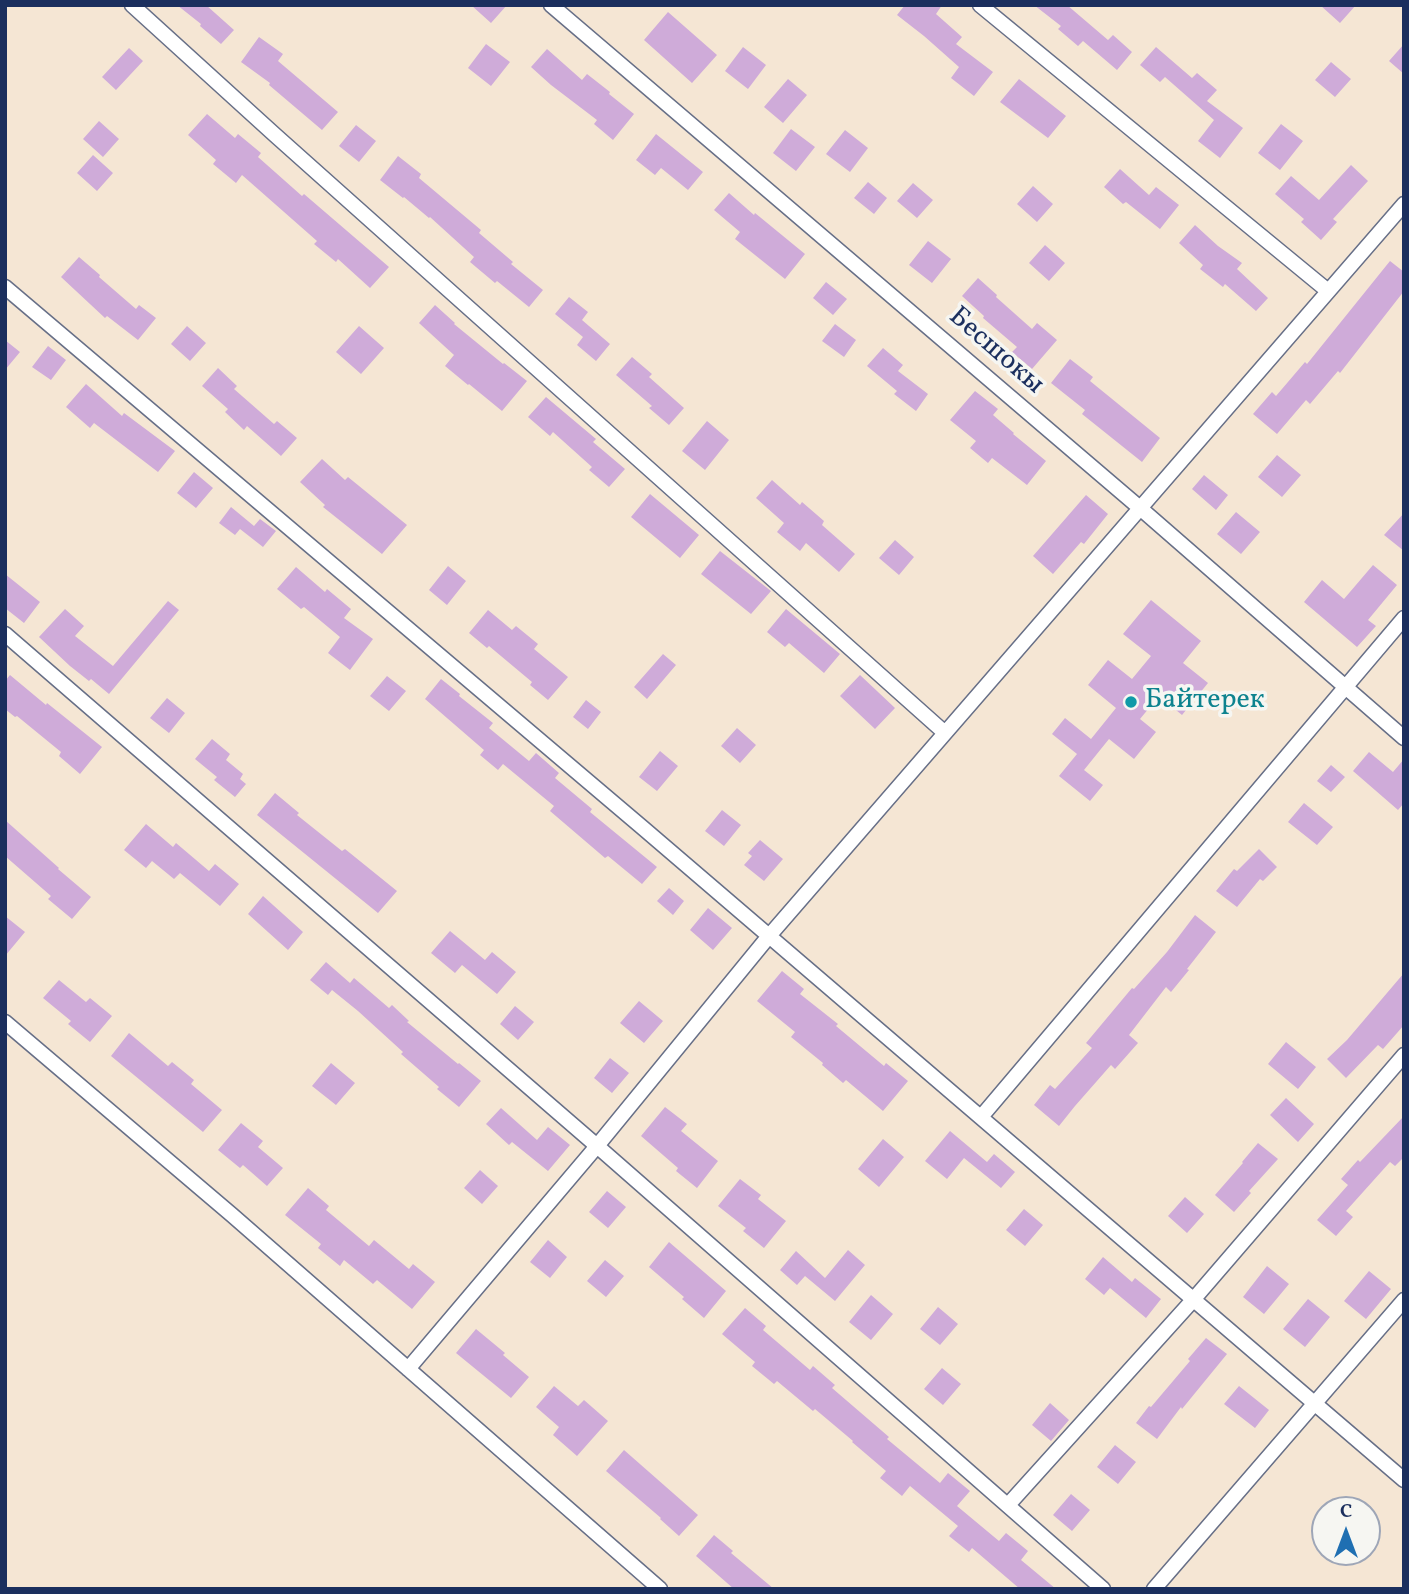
<!DOCTYPE html>
<meta charset="utf-8">
<style>
body{margin:0}
#map{position:relative;width:1409px;height:1594px;overflow:hidden;background:#f5e6d4;font-family:Vollkorn,serif}
canvas{display:block}
.frame{position:absolute;inset:0;border:7px solid #1b2f5e;pointer-events:none}
.north{position:absolute;left:1311px;top:1496px;width:70px;height:70px;box-sizing:border-box;background:#f6f6f2;border:2px solid #9ea6b7;border-radius:50%;rotate:0deg;font-size:19px;font-weight:700;line-height:28px;text-align:center;color:#1b2f5e}
.north::after{content:'';display:block;margin:auto;width:24px;height:32px;background:#1f6fb2;clip-path:polygon(50% 0,100% 100%,50% 72%,0 100%)}
</style>
<div id="map">
<canvas width="1409" height="1594"></canvas>
<div class="frame"></div>
<div class="north">С</div>
</div>
<script>
const ctx = document.querySelector('canvas').getContext('2d');
ctx.lineJoin = 'round';
function fill(path, color) { ctx.fillStyle = color; ctx.fill(path, 'evenodd'); }
function stroke(path, color, width, dash) { ctx.strokeStyle = color; ctx.lineWidth = width; ctx.lineCap = dash ? 'butt' : 'round'; ctx.setLineDash(dash || []); ctx.stroke(path); }
function label(font, color, halo, rows, align = 'center') {
  ctx.font = font + ' Vollkorn,serif'; ctx.lineWidth = 7; ctx.setLineDash([]); ctx.textBaseline = 'middle'; ctx.strokeStyle = halo; ctx.fillStyle = color; for (const [text, x, y, turn = 0] of rows) {
    ctx.save(); ctx.translate(x, y); ctx.rotate((+turn || 0) * Math.PI / 180); ctx.textAlign = isNaN(turn) ? turn : align; if (halo) ctx.strokeText(text, 0, 0); ctx.fillText(text, 0, 0); ctx.restore();
  }
}
const building = new Path2D(`
 M177,5H206L234,30L221,44L200,26L201,24Z
 M471,5H507L491,23Z
 M905,5H942L936,14L962,37L956,44L993,72L974,96L951,78L959,67L924,36L897,15Z
 M1034,5H1067L1108,40L1113,35L1132,52L1117,70L1083,41L1078,46L1058,29L1061,26Z
 M1320,5H1356L1340,23Z
 M668,12L717,55L692,83L644,40Z
 M259,37L283,54L278,61L338,112L322,130L269,85L270,83L241,62Z
 M486,44L510,62L491,86L468,68Z
 M1404,44V74L1389,61Z
 M743,47L766,65L748,89L725,71Z
 M1156,47L1192,78L1197,73L1217,90L1207,101L1243,128L1220,158L1198,141L1214,120L1165,77L1160,82L1140,65Z
 M129,48L143,61L116,90L102,77Z
 M547,49L582,80L587,74L610,92L609,94L634,114L613,140L594,124L597,120L551,85L531,67Z
 M1331,62L1351,79L1335,97L1315,80Z
 M788,79L807,95L783,123L764,107Z
 M1019,79L1066,116L1048,138L1000,102Z
 M207,114L235,138L238,134L261,153L258,157L302,196L304,194L389,267L370,288L338,259L336,262L314,244L317,241L242,175L236,183L213,164L216,160L188,135Z
 M99,121L119,139L103,157L83,139Z
 M1281,124L1303,141L1280,170L1258,153Z
 M356,125L376,141L359,162L339,146Z
 M791,129L815,147L796,171L773,153Z
 M845,130L868,148L850,172L826,154Z
 M656,134L703,172L688,190L661,168L655,175L636,160Z
 M93,155L113,173L97,191L77,173Z
 M398,156L421,174L419,178L481,230L479,233L513,262L511,264L543,290L529,307L497,281L495,283L470,262L474,257L430,217L429,218L404,197L403,198L380,180Z
 M1351,165L1368,181L1333,219L1337,222L1321,240L1301,222L1304,219L1275,194L1291,176L1319,200Z
 M1120,169L1149,195L1156,187L1179,205L1160,229L1126,202L1123,204L1104,187Z
 M868,182L887,198L874,214L854,198Z
 M913,183L933,200L917,218L897,201Z
 M1033,186L1053,204L1037,222L1017,204Z
 M729,193L754,215L755,213L805,254L785,279L735,239L740,232L714,210Z
 M1195,225L1218,246L1242,263L1237,269L1268,298L1256,311L1225,284L1223,287L1200,269L1203,265L1179,243Z
 M928,241L951,259L932,283L909,265Z
 M1045,245L1065,263L1049,281L1029,263Z
 M79,257L100,275L99,277L136,309L139,305L156,318L138,340L107,316L105,318L61,277Z
 M1390,261L1404,272V291L1340,373L1338,371L1310,404L1306,400L1277,434L1253,414L1272,392L1276,396L1305,362L1307,364Z
 M978,278L997,295L996,297L1032,329L1037,323L1057,340L1032,369L1012,352L1017,347L983,318L984,316L962,296Z
 M826,282L847,299L833,315L813,298Z
 M569,297L588,312L582,320L610,344L596,361L577,345L583,337L555,314Z
 M435,305L455,323L454,324L503,364L504,363L527,381L502,411L469,384L468,385L445,366L454,355L419,323Z
 M835,324L856,340L844,357L822,341Z
 M187,326L206,343L190,361L171,344Z
 M359,326L384,348L361,374L336,352Z
 M5,340L20,352L5,370Z
 M48,346L66,360L51,380L32,367Z
 M883,348L903,365L898,371L928,394L916,411L894,394L897,391L867,366Z
 M632,357L652,374L649,377L684,408L669,425L649,408L652,406L616,375Z
 M1070,359L1093,377L1090,381L1160,438L1142,462L1082,414L1085,410L1051,383Z
 M218,368L237,386L234,389L274,424L277,421L297,438L281,456L247,426L244,430L225,412L228,409L202,386Z
 M86,384L122,416L124,413L175,451L158,472L94,423L90,428L66,407Z
 M975,391L998,409L993,415L1014,433L1013,434L1046,461L1027,485L992,458L988,463L970,448L976,441L950,420Z
 M546,397L596,439L593,442L625,469L609,487L589,470L592,467L553,432L550,436L528,417Z
 M707,421L729,440L705,470L682,451Z
 M1277,455L1301,475L1282,497L1258,477Z
 M322,459L345,480L348,477L407,525L382,554L323,507L325,505L300,482Z
 M194,472L213,488L196,508L177,493Z
 M1204,475L1228,495L1216,510L1192,489Z
 M772,480L800,505L802,502L824,521L822,525L855,554L839,572L806,543L800,551L777,532L784,523L756,498Z
 M650,494L699,535L680,558L631,517Z
 M1086,495L1108,514L1084,544L1081,542L1053,574L1033,556Z
 M231,507L254,526L260,519L276,531L263,547L240,529L235,535L219,523Z
 M1236,512L1260,532L1241,554L1217,534Z
 M1404,513V551L1384,535Z
 M895,540L914,557L899,575L879,558Z
 M720,551L771,591L751,614L701,574Z
 M1373,565L1397,585L1368,620L1376,626L1357,647L1304,602L1322,580L1344,599Z
 M448,566L466,581L447,605L429,590Z
 M296,567L325,592L327,589L351,609L344,618L373,639L350,670L328,653L340,637L304,607L301,609L277,589Z
 M5,574L40,602L24,623L5,608Z
 M1151,600L1201,641L1183,663L1208,683L1182,715L1159,696L1140,719L1156,732L1134,759L1109,739L1084,770L1103,785L1090,801L1059,776L1077,754L1052,734L1065,718L1091,739L1116,708L1088,685L1108,660L1132,679L1151,656L1123,634Z
 M168,601L179,610L109,694L91,679L89,681L70,666L39,637L65,609L84,626L75,636L113,666Z
 M786,609L840,654L824,673L789,643L785,647L767,632Z
 M488,610L512,630L516,626L538,644L534,649L568,677L548,700L530,685L532,682L489,646L487,648L469,633Z
 M663,654L676,665L647,699L634,687Z
 M10,675L46,705L47,703L102,747L80,774L59,756L61,752L17,716L15,717L5,709V681Z
 M860,675L895,708L875,729L840,696Z
 M387,676L406,691L389,711L370,696Z
 M441,679L460,694L459,696L493,723L489,728L529,761L536,753L559,773L555,778L592,809L590,812L657,867L642,884L608,856L605,858L550,811L554,806L503,764L498,770L480,755L484,750L425,699Z
 M167,698L185,713L169,733L150,718Z
 M586,700L601,712L588,729L573,717Z
 M737,728L756,745L740,763L721,746Z
 M212,739L230,754L226,760L243,774L240,779L246,784L235,797L214,780L217,777L195,759Z
 M660,751L678,766L657,791L639,777Z
 M1369,752L1393,772L1404,759V803L1398,810L1353,771Z
 M1331,765L1345,777L1331,792L1317,781Z
 M275,793L299,813L297,815L342,851L345,849L397,891L378,913L257,815Z
 M1304,803L1333,827L1317,845L1288,822Z
 M722,810L741,825L724,846L705,831Z
 M5,820L59,868L58,869L91,897L72,919L48,899L51,896L5,856Z
 M146,824L173,847L176,843L209,871L215,864L239,884L220,906L180,873L174,879L152,861L146,868L124,850Z
 M760,840L783,859L764,881L744,865L752,856L748,853Z
 M1259,849L1277,867L1263,881L1260,879L1237,907L1216,891L1234,869L1237,871Z
 M669,888L684,901L673,915L657,901Z
 M263,896L303,932L288,950L248,914Z
 M708,908L732,928L713,950L690,930Z
 M1195,915L1216,932L1187,969L1189,970L1171,992L1166,987L1129,1035L1138,1043L1115,1069L1111,1065L1075,1106L1059,1126L1034,1105L1050,1085L1055,1089L1092,1048L1086,1043L1132,988L1134,989L1167,952Z
 M5,916L25,932L5,956Z
 M450,931L485,960L492,952L516,972L497,994L462,965L455,973L431,953Z
 M326,962L350,983L354,978L389,1008L392,1005L409,1021L407,1022L458,1064L459,1063L481,1081L459,1107L437,1089L439,1087L401,1054L403,1052L358,1011L332,990L328,995L310,980Z
 M782,971L804,989L800,994L838,1024L836,1026L884,1066L886,1063L908,1081L883,1111L846,1080L843,1083L822,1065L823,1063L791,1037L795,1032L757,1001Z
 M1404,973V1025L1383,1049L1378,1045L1346,1078L1327,1059L1347,1040Z
 M59,980L86,1002L90,998L112,1016L90,1042L68,1024L71,1021L43,998Z
 M639,1001L663,1021L644,1043L620,1023Z
 M515,1006L534,1022L518,1040L500,1024Z
 M129,1033L168,1066L172,1062L194,1080L191,1084L222,1110L203,1132L111,1056Z
 M1286,1042L1316,1067L1298,1089L1268,1064Z
 M610,1058L629,1073L612,1093L594,1078Z
 M331,1063L355,1083L336,1105L312,1086Z
 M1286,1098L1314,1124L1298,1142L1270,1115Z
 M665,1107L687,1124L681,1131L718,1161L697,1188L676,1171L678,1168L641,1136Z
 M501,1108L537,1140L548,1127L570,1145L548,1171L512,1142L509,1145L486,1124Z
 M1404,1116V1157L1395,1166L1390,1162L1346,1211L1353,1217L1336,1236L1317,1220L1348,1185L1341,1179L1358,1160L1360,1162Z
 M241,1123L263,1141L258,1147L283,1168L267,1186L243,1165L240,1168L218,1150Z
 M950,1131L987,1162L994,1154L1015,1172L1001,1188L964,1158L947,1179L925,1161Z
 M883,1139L904,1157L879,1187L858,1169Z
 M1258,1143L1278,1159L1249,1191L1251,1193L1234,1212L1215,1195L1243,1163L1242,1162Z
 M480,1170L498,1186L482,1204L464,1188Z
 M740,1179L761,1195L758,1199L786,1221L764,1248L743,1231L746,1228L718,1206Z
 M308,1188L329,1206L326,1210L369,1246L374,1240L409,1269L413,1264L435,1282L412,1309L377,1280L373,1284L344,1260L340,1266L318,1248L321,1244L285,1215Z
 M607,1191L626,1207L608,1228L589,1212Z
 M1185,1197L1204,1214L1187,1233L1168,1216Z
 M1024,1209L1043,1225L1025,1246L1006,1230Z
 M548,1240L567,1257L550,1278L530,1262Z
 M669,1242L726,1291L704,1318L682,1299L684,1297L649,1267Z
 M848,1250L865,1265L835,1301L805,1276L797,1285L780,1270L796,1251L825,1278Z
 M1103,1257L1132,1282L1135,1278L1161,1299L1146,1318L1110,1288L1104,1295L1085,1279Z
 M605,1260L624,1276L606,1297L587,1281Z
 M1267,1266L1289,1284L1264,1314L1243,1297Z
 M1369,1271L1391,1289L1366,1319L1344,1301Z
 M871,1295L893,1314L871,1340L849,1322Z
 M1308,1299L1330,1317L1305,1347L1283,1329Z
 M938,1307L958,1324L940,1345L920,1329Z
 M745,1308L766,1326L763,1330L810,1370L813,1366L835,1385L832,1388L889,1437L887,1439L940,1483L948,1473L970,1491L957,1506L999,1541L1006,1533L1028,1551L1021,1560L1056,1589H1020L972,1548L969,1552L949,1536L958,1526L910,1486L902,1496L880,1478L886,1471L852,1442L853,1441L815,1409L813,1411L777,1381L774,1384L752,1366L755,1362L722,1334Z
 M476,1329L505,1353L503,1355L529,1377L511,1398L456,1353Z
 M1206,1338L1227,1354L1182,1409L1181,1407L1157,1439L1136,1423L1149,1406L1151,1407L1190,1361L1188,1359Z
 M942,1368L961,1384L943,1405L924,1389Z
 M554,1386L578,1406L584,1400L608,1421L577,1456L553,1435L559,1427L536,1407Z
 M1239,1386L1269,1410L1255,1428L1224,1404Z
 M1050,1403L1069,1420L1051,1441L1032,1425Z
 M1115,1445L1136,1462L1118,1484L1097,1467Z
 M624,1450L698,1515L679,1536L660,1519L661,1518L606,1471Z
 M1071,1494L1090,1510L1072,1531L1053,1515Z
 M714,1535L733,1551L731,1553L774,1589H734L696,1556Z`);
const minor = new Path2D(`
 M132,5L275,135L945,733
 M551,5L1140,508L1404,738
 M980,5L1328,291
 M5,287L643,828L1404,1480
 M5,634L597,1146L1103,1589
 M5,1022L232,1215L660,1589
 M981,1117L1404,618
 M408,1369L597,1146L769,936L1404,204
 M1008,1505L1193,1300L1404,1055
 M1154,1589L1404,1300`);
const markers = [
 [1131,702,7,"#0f9aa8"]
];
const streetNames = [
 ["Бесшокы",995,352,41]
];
const cultureNames = [
 ["Байтерек",1145,702]
];
fill(building, '#cfabd9');
stroke(minor, '#676f87', 17);
stroke(minor, '#fff', 14);
for (const [x, y, r, color] of markers) { const dot = new Path2D(); dot.arc(x, y, r, 0, 2 * Math.PI); ctx.fillStyle = color; ctx.fill(dot); stroke(dot, '#f6f6f2', 2.5); }
label('28px', '#1b2f5e', '#f6f6f2', streetNames);
label('28px', '#0d838f', '#f6f6f2', cultureNames, 'left');
</script>
